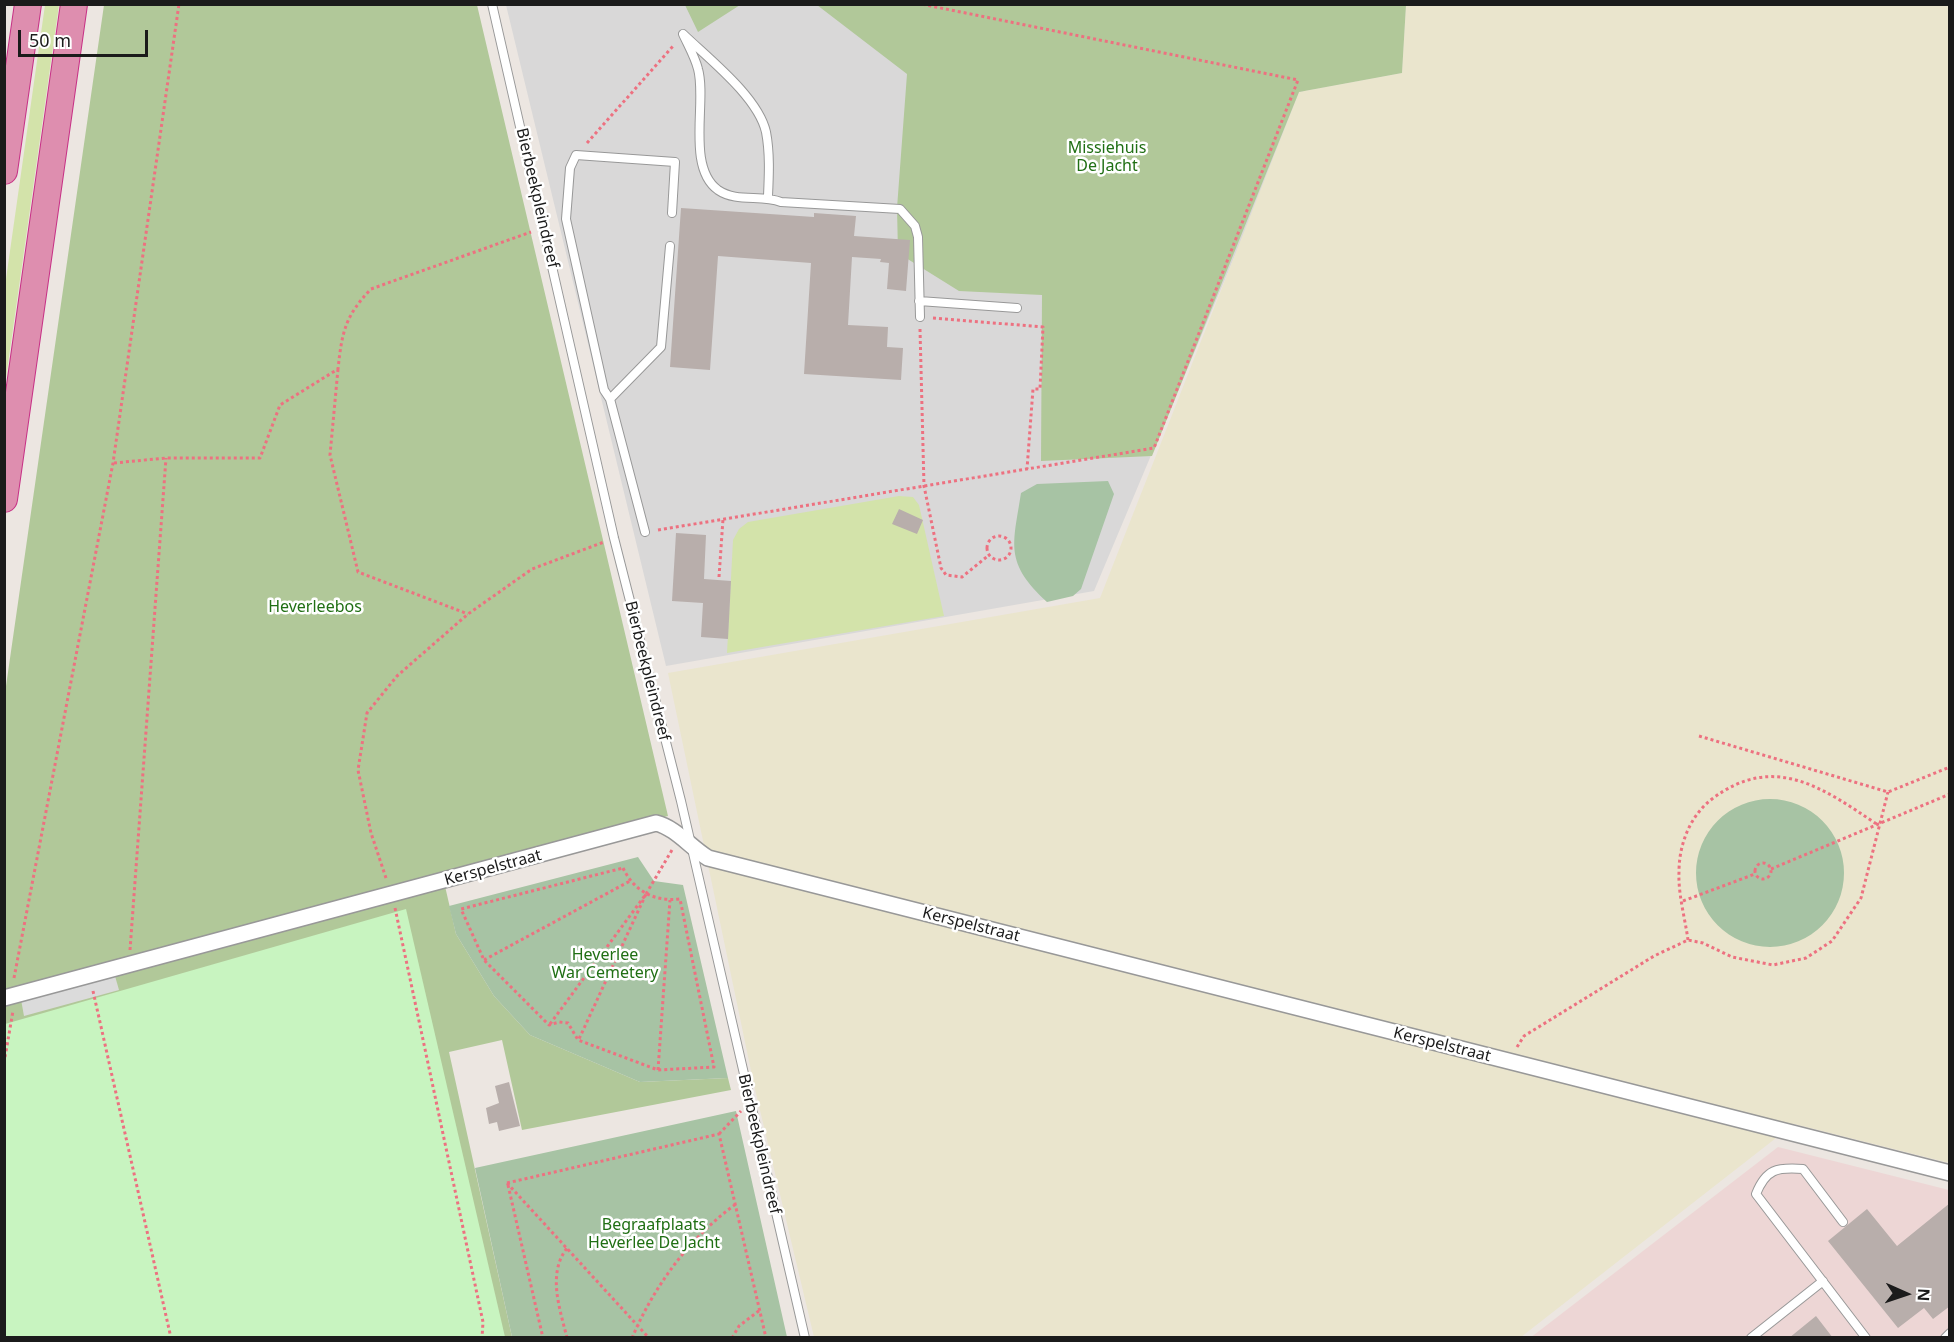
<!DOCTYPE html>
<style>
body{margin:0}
#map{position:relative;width:1954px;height:1342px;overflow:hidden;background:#ece6e1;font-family:"Noto Sans",sans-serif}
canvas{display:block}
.frame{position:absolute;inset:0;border:6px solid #1b1b1b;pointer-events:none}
.north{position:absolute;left:1876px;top:1264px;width:60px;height:60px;-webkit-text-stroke:4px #fff;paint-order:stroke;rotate:93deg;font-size:16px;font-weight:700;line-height:24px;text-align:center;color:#1b1b1b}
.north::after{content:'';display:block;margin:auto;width:21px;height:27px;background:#1b1b1b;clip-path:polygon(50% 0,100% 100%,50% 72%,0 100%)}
.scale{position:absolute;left:18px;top:30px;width:130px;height:27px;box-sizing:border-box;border:3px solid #1b1b1b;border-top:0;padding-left:8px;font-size:18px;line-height:21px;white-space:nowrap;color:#1b1b1b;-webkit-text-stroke:4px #fff;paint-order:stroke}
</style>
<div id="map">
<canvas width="1954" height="1342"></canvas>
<div class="frame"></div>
<div class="north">N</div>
<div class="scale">50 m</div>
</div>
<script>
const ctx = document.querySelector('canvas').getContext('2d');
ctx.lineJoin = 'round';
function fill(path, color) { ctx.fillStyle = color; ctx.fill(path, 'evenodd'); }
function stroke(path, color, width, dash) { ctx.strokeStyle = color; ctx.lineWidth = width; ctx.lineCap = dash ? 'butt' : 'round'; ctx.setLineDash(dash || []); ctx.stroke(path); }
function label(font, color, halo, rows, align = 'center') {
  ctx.font = font + ' "Noto Sans",sans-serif'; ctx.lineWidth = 5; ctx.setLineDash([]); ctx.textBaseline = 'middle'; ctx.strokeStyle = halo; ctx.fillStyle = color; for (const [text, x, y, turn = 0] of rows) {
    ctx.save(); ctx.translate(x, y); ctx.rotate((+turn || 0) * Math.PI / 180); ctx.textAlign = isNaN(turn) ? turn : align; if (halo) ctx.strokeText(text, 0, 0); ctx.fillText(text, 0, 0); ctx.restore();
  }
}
const residential = new Path2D(`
 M506,5H1396L1307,84L1094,591L666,666Z`);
const military = new Path2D(`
 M1778,1147L1949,1190V1337L1530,1338Z`);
const farmland = new Path2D(`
 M1406,5H1949V1163L1794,1124L1521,1337H814L754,1085L668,673L1100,598L1299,92L1402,73Z`);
const grass = new Path2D(`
 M45,5H59L5,385V286Z
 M899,496L913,497L919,505L944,616L727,653L733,540L739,529L748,522Z`);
const forest = new Path2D(`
 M104,5H477L668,816L442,873L456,934L494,996L530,1035L640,1082L728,1078L731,1090L522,1130L502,1040L449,1052L512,1337L5,1338V693Z
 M685,5H740L698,32Z
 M817,5H1406L1402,73L1299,92L1152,456L1041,461L1042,295L959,291L898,253L897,208L907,74Z`);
const cemetery = new Path2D(`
 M1108,481L1114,494L1081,589L1073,596L1047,602C1004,562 1013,545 1021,493L1037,484Z
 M1696 873a74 74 0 1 1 148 0a74 74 0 1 1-148 0Z
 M638,857L654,881L683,885L728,1078L640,1082L530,1035L494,996L456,934L449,906Z
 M736,1111L787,1337H512L475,1168Z`);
const park = new Path2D(`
 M406,909L505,1337H5V1024Z`);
const parking = new Path2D(`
 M113,969L119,990L24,1016L20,994Z`);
const building = new Path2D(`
 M681,208L814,217V213L856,216L854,236L910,240L906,291L887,289L889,263L880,262L881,259L852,257L848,325L888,327L887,347L903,348L901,380L804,374L811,263L718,256L710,370L670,367Z
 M899,509L923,520L917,534L892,524Z
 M676,533L706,535L704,579L731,581L728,639L701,637L703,603L672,601Z
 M509,1082L520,1126L499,1131L497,1122L489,1124L486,1108L499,1103L495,1086Z
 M1950,1203V1306L1933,1319L1924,1308L1898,1328L1828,1241L1867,1209L1897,1246Z
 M1816,1316L1833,1338H1789Z`);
const path = new Path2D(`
 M587,143L674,45
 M933,318L1043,327L1040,389H1033L1027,469
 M920,329L924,486L941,568L946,575L962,577L989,555
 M338,369L330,455L358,572L468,614
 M114,463L166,458H260L280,405L338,369C342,332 345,316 371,289L531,232
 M658,530L1154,448L1298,80L921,4
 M987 548a12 12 0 1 1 24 0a12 12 0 1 1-24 0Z
 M719,577L723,519
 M1699,736L1888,792L1950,767
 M1755 871a8 8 0 1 1 16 0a8 8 0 1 1-16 0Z
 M623,868C634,891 654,902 680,899L714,1067L658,1070L578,1040L568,1023L559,1022L549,1025L484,960L461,909Z
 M1771,869L1950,794
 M386,878L371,833L358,770L367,713L397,676L468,614L532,569L604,542
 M646,894L672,850
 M1683,901L1755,874
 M395,908L483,1322L482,1338
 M1688,940C1685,918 1678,894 1679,872C1679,844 1690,816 1712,799C1774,752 1823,788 1878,825
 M130,950L166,458
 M484,960L630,881
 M14,978L113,463L179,4
 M93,991L171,1338
 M550,1024L646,894L579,1039
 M1517,1047L1524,1036L1654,956L1688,940L1703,943L1732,957L1773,965L1806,958L1832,941L1861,898L1888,792
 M4,1063L13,1011
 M658,1070L670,900
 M719,1134L741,1111
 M507,1183L719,1134L766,1338
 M507,1183L649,1338
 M508,1185L543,1338
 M567,1338C560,1309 547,1274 567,1248
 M632,1338C654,1286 690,1237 736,1204
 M732,1338L739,1326L760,1310`);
const service = new Path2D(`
 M492,4L614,538L681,801L805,1338
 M768,196C769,175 770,153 766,132C758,97 709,59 683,34C688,45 695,57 698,69C707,101 686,167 718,190C737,203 761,194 781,202L900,209L915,226L918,237L920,317
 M919,301L1017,308
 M610,399L604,390L566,219L570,168L576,155L675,162L672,213
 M645,532L610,399L661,347L670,246
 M1843,1222L1803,1169C1777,1167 1766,1169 1756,1194L1866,1338
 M1751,1338L1823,1281
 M1945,1338L1950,1333`);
const minor = new Path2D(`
 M4,998L656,823C676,828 690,847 708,858L1950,1173`);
const motorway = new Path2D(`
 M4,171L28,4
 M4,499L74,4`);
const parkNames = [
 ["Missiehuis",1107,148],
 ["De Jacht",1107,166],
 ["Heverleebos",315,607],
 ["Heverlee",605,955],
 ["War Cemetery",605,973],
 ["Begraafplaats",654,1225],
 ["Heverlee De Jacht",654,1243]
];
const streetNames = [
 ["Bierbeekpleindreef",537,198,77],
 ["Bierbeekpleindreef",647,671,76],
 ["Kerspelstraat",493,868,-15],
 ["Kerspelstraat",971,925,14],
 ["Kerspelstraat",1442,1045,14],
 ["Bierbeekpleindreef",759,1144,77]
];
fill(residential, '#d9d8d8');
fill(military, '#edd6d5');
fill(farmland, '#eae5cd');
fill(grass, '#d3e3aa');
fill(forest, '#b1c899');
fill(cemetery, '#a7c3a4');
fill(park, '#c8f4c0');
fill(parking, '#dbdbdb');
fill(building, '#b8aeab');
stroke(service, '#989898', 10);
stroke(minor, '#989898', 18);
stroke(motorway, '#c73186', 28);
stroke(path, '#ed7180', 3, [3, 3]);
stroke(service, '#fff', 8);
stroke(minor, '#fff', 15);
stroke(motorway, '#de8eaf', 26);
label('16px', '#206f14', '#fff', parkNames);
label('16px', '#1b1b1b', '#fff', streetNames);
</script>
